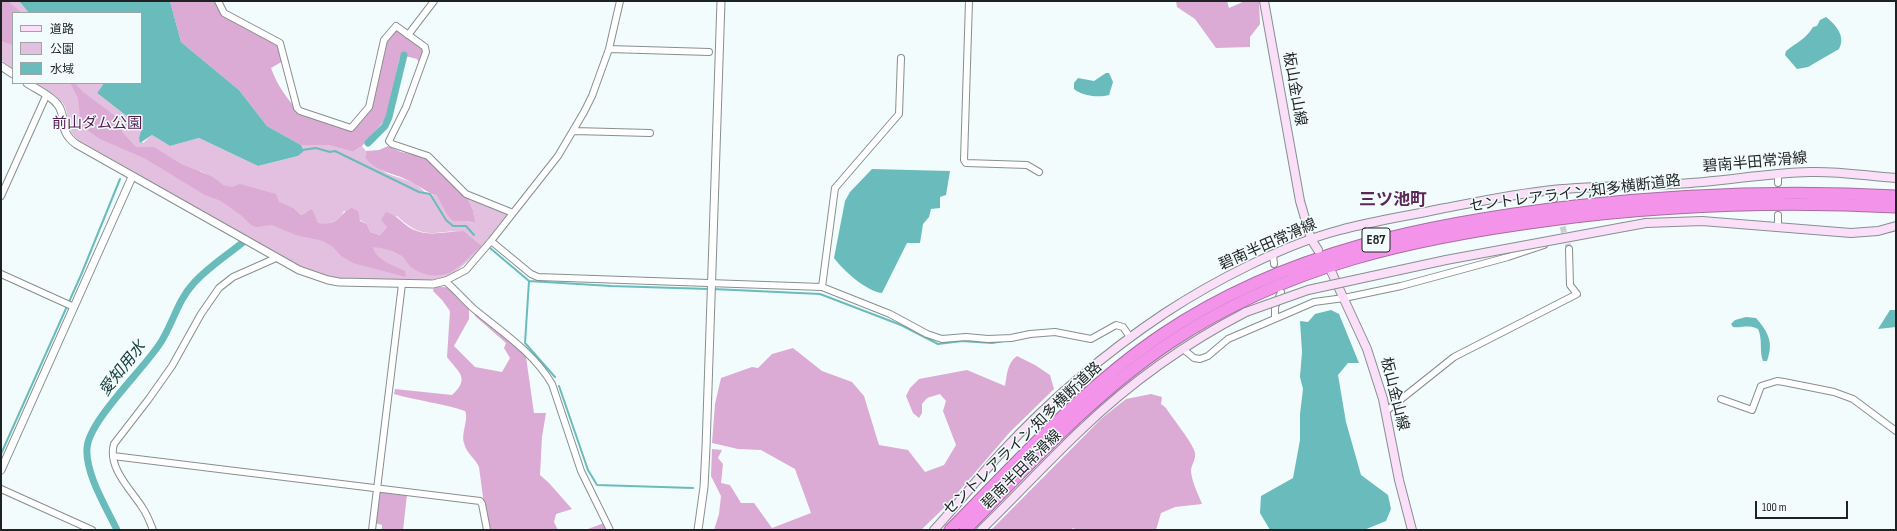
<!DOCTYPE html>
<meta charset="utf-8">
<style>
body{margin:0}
#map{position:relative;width:1897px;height:531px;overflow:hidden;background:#f3fcfc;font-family:"Sofia Sans Condensed","Noto Sans JP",sans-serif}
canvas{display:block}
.frame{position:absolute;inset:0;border:2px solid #1f2222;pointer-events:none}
.legend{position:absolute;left:12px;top:12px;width:130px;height:72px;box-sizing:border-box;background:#f3fcfc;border:1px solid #9ea5a5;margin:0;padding:5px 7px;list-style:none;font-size:12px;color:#1f2222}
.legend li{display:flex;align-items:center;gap:8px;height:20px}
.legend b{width:20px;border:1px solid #9ea5a5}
.scale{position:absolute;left:1755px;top:501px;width:93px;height:18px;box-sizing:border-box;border:2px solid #1f2222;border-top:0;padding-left:5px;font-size:12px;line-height:14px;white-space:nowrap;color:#1f2222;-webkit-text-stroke:3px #f3fcfc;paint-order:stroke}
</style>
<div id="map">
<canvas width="1897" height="531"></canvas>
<div class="frame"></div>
<ul class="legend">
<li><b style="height:5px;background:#fbdff9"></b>道路</li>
<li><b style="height:11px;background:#e4c0e0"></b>公園</li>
<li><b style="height:11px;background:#69bcbb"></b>水域</li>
</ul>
<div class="scale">100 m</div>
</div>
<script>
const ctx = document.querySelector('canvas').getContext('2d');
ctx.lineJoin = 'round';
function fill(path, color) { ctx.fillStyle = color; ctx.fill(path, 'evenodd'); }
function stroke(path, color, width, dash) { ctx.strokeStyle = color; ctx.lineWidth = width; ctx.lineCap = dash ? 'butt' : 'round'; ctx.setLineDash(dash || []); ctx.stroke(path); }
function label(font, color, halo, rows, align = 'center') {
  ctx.font = font + ' "Sofia Sans Condensed","Noto Sans JP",sans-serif'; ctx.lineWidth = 3; ctx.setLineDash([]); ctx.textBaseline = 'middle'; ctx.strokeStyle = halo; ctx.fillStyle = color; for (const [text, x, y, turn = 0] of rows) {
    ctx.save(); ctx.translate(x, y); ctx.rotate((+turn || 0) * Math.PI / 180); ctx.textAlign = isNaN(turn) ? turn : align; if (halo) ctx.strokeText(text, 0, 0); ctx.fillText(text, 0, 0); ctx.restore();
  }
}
const green = new Path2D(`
 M1,1H19L29,13H13V69L1,60Z
 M35,83H104L97,93L143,129L139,138L143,143L152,135L170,146L199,138L258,166L298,156L304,151L301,145H328L353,152L362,146L366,151L365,158L388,174L415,183L425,192L437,196L453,221H467L474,223L473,210L467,197L507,214L482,246L464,231C431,231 424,241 397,216L380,235L370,232L367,224L344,211C338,223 330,224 318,223L315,218L306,212L301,215L294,208L224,185L199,170L221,188L296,220L388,243L466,235L481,247C465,265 455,276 430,280L343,279L324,275L294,264L77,139C62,124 71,121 65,107C60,96 44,89 35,83Z`);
const forest = new Path2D(`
 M1,1H8L22,13H13V45L1,41Z
 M170,1H215L222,14L279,45L283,61L271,68C277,85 287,99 300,113L352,131L371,107L385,41L396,29L424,48L419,63L417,59L401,55L399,60L388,113L383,122L362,146L353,152L328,145H301L267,126L239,90L181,42Z
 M1176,1H1227L1229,8L1245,1H1259L1260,24L1250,37V47L1216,48L1195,19L1177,7Z
 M70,83H75L83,92L122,121V132L136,147H154L181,164L211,176L224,185L232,187L240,184L276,194L279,202L294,208L301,215L312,209L318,223C342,225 335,216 352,208L358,211L360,221L367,224L370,232L380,235L387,227L381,220L386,212C400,217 403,225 414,230C430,237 448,231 464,231L482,246C470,254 463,266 449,273C435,278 423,275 412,268C408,265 406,259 402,256C393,250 383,248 373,247C375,260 395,266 405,271L406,277L353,263L341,256L333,247L323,241L296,235L272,225L256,227L251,225L242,216L221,201L205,195L144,158L100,139L87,130L80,118L78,98Z
 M388,146L401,152L425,157L467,197L473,210L475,223L467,221H453L448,216L437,196C427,192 424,189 415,184C398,173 379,174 365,158L366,151L379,150Z
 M437,286L451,288L469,309V319L454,346L475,367L502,372L510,358L504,348L506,343L475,316L476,314L516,346L526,357L534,413H546L542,437L540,475L549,483L572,509L556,514L554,522L558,530H490L487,527L479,467C475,458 466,453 464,443C461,433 469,419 465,411C442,403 418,401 394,394L395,389L452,395C471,378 458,372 447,357L450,311L442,300L433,291L434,287Z
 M793,348L822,371L852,382L864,396L879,445L908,450L925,472L944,465L956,445L943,411L946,401L940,394L927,398L922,404V413L919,418L913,413L906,396L910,388L919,379L967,370L1005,386C1007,375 1007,363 1017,356L1035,365L1050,375L1054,389L1010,432L947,505L921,530H714L719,514L721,496L711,476L712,449L722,450L718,458L723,464L721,483L730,485L741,503H754L772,528L811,513L795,469L761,450L738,449L712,443L715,404L721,378L752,367L758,368L772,354Z
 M1151,394L1162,397L1161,404L1166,408C1173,419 1193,443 1195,453C1196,460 1191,465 1191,471C1192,483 1198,493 1202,504L1175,507L1161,513L1156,530H1077L1073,528L1071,530H991L1102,418L1126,399Z
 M384,491L407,495L403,530H382V525L375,523L378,498L380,493Z
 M604,523L607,530H588V529Z`);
const water = new Path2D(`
 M19,1H170L181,42L239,90L267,126L301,145L304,151L298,156L258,166L199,138L170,146L152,135L140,143L139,138L142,128L97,93L104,83H141V13H29Z
 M1826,17C1836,25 1846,36 1839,49L1808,67L1797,69L1785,55L1786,51C1797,42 1805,40 1813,27L1817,26L1820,20Z
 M1106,73H1109L1113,82L1109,95C1100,98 1082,96 1074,89V83L1078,78L1094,81Z
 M872,169L950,171L946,195L940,197V208L931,209L929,217L923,224L920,243H907L882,293C866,291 844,271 834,258L845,201L850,192Z
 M1331,310L1339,314L1359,363H1348L1338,375L1346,422L1361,475L1388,495L1391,509L1386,521L1364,530H1270L1260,513L1261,496L1293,478L1300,440V414L1303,389L1300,377L1302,352L1300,321L1308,322L1315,314Z
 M1890,310H1896V327L1878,329Z
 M1746,317L1756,318C1768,332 1774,342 1767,361H1763C1759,351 1763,340 1758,329C1748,324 1743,328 1733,327L1731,324L1735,320Z`);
const stream = new Path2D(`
 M302,150L316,148L330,152L335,151L419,192L430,194L446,220L453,226H466L474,235
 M490,248L529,281L611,286L709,289
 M529,281L525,343L555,377
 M713,289L820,294L901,325L938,344L962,341L992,343L1004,341
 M559,386L588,470L597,485L693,488
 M1,454L81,275L120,179`);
const canal = new Path2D(`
 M368,143L385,126L389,117L404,55
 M117,530C106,507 85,473 87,448C89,420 145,368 161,342C173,323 178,300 193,284C207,268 226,256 242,243`);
const minorTunnel = new Path2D(`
 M1560,218L1569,249`);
const minor = new Path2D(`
 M218,1L224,13L280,43L297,108L300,111L351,128L369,107L384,40L396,26L425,47L426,52L406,107L389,141L392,144L428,156L466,194L513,213
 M969,1L964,160L966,163L1027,165L1039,172
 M408,35L434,1
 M609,49L709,52
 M574,131L650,133
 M1778,173V183
 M1551,190L1554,199
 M1,196L46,96
 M1778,227V215
 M491,241L531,274L538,277L822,287L890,314L927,334L942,339L966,337L988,339L1011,338L1030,334L1055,332L1091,339L1116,325L1123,327L1130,337
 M1273,255L1274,264
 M1,274L74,307
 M822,287L835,188L899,114L901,58
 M1275,318V307L1281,292
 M1183,349L1194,358L1200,359L1208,356L1228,339L1314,302L1344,298L1401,286L1508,257L1544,245
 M1721,399L1752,410L1761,386L1777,381L1784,382L1834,392L1853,399L1896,431
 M1385,412L1454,357L1577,294L1570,285L1569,249
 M113,456L480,501L482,504L487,530
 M1,489L92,530
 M153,530C150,522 147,514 142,507C131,490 107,467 114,444L148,400L172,366L201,314L219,288L233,277L276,258
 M372,530L402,284
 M610,530L581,471L552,384C533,352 502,332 474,309C464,300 456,290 445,281L466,270L491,241L558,156L584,112L592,96L609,49L620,1`);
const tertiary = new Path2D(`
 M1,66L13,74
 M27,83C36,89 52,96 58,105C68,119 57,130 76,144L299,270L328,280L339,282L433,284L445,281
 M1,470L132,177
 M698,530L704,487L706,448L721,1`);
const secondary = new Path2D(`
 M1264,1L1300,201L1311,239L1318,250
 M1624,227L1646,223L1702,221L1851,233L1878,231L1896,226
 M1331,271L1367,349L1383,399L1399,480L1412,530
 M934,530C957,505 978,478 1001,453C1050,400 1105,353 1165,313C1214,281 1283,245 1340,230C1373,221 1407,216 1440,209C1477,202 1514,194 1552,190C1593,186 1634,186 1676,184C1721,182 1765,173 1810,172C1839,171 1867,176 1896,178
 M981,530C1015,497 1047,462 1082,429C1131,382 1186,343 1246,312`);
const motorway = new Path2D(`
 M950,530C1017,462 1083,388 1163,334C1286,251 1430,223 1575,206C1682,194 1789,190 1896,196
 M965,530C1030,464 1093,394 1171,342C1288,265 1413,238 1551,220C1665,205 1781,201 1896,207`);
const secondaryBridge = new Path2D(`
 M1246,312L1308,290L1446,260L1624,227`);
const shields = [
 [1376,240,28]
];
const shieldNames = [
 ["E87",1376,240]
];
const streetNames = [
 ["板山金山線",1294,89,80],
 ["碧南半田常滑線",1755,163,-5],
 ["セントレアライン;知多横断道路",1575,194,-7],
 ["碧南半田常滑線",1268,245,-24],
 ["板山金山線",1394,394,76],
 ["セントレアライン;知多横断道路",1023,439,-44],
 ["碧南半田常滑線",1022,470,-45]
];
const parkNames = [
 ["前山ダム公園",97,124]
];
const waterNames = [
 ["愛知用水",123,369,-52]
];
const quarterNames = [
 ["三ツ池町",1393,201]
];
fill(green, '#e4c0e0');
fill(forest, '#dbaad5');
fill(water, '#69bcbb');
stroke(stream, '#69bcbb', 2);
stroke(canal, '#69bcbb', 7);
stroke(minorTunnel, '#c9d0d0', 6, [6, 3]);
stroke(minor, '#878f8f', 8);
stroke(tertiary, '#878f8f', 9);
stroke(secondary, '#878f8f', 10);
stroke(motorway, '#a96ca4', 13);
stroke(minor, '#fff', 6);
stroke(tertiary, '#fff', 7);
stroke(secondary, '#fbdff9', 8);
stroke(motorway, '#f394ea', 11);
stroke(secondaryBridge, '#878f8f', 10, []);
stroke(secondaryBridge, '#fbdff9', 8);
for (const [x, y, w] of shields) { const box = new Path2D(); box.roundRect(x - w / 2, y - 12, w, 24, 3); ctx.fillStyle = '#f3fcfc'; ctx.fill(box); stroke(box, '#1f2222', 1); }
label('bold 14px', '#1f2222', null, shieldNames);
label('15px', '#1f2222', '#f3fcfc', streetNames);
label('15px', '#561d52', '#f3fcfc', parkNames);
label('italic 16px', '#194140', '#f3fcfc', waterNames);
label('bold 17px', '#5a2756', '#f3fcfc', quarterNames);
</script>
